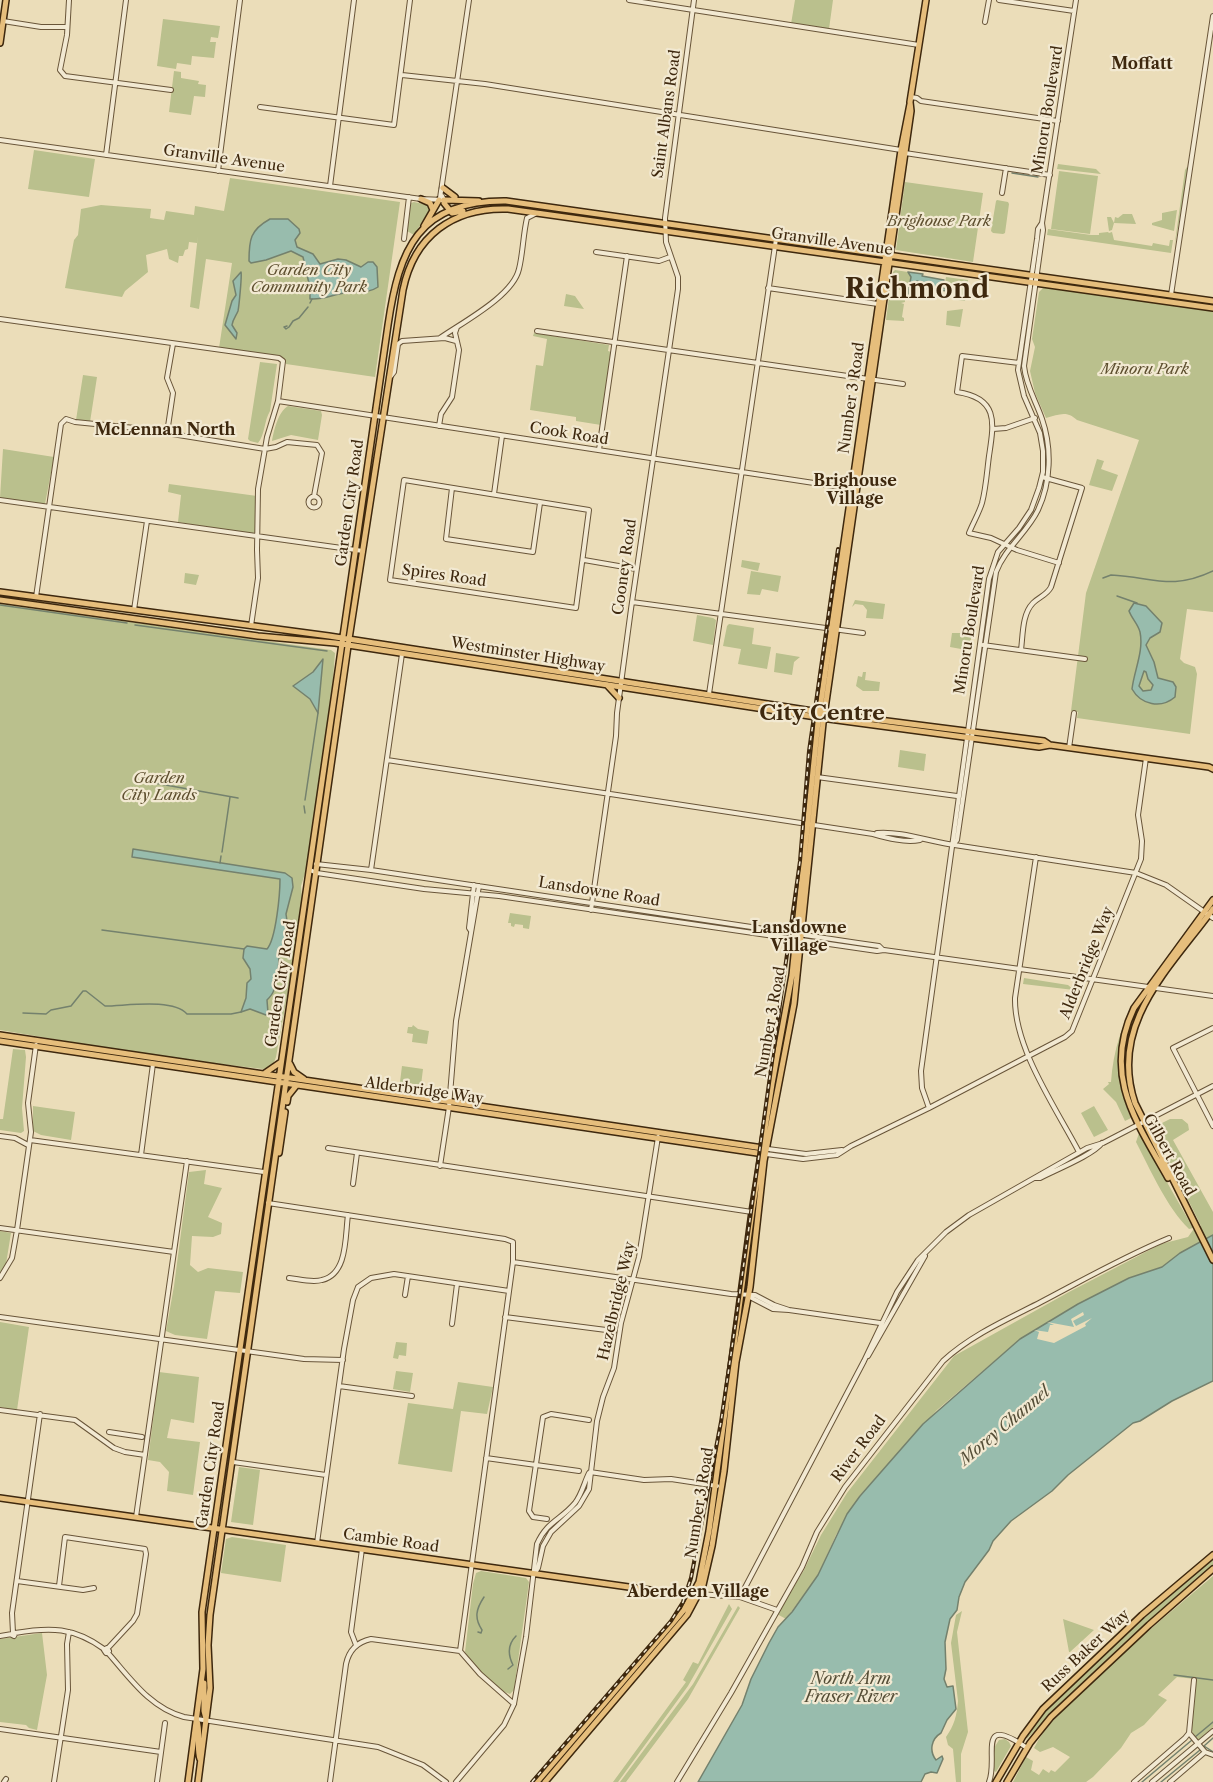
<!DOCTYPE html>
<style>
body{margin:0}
canvas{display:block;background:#ebddb9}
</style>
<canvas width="1213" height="1782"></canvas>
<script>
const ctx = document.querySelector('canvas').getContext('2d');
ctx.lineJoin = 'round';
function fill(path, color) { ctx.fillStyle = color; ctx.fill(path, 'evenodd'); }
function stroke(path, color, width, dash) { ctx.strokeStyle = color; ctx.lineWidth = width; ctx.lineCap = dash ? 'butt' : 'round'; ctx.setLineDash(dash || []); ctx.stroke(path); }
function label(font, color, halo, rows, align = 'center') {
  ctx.font = font + ' "Libre Caslon Text",serif'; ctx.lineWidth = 4.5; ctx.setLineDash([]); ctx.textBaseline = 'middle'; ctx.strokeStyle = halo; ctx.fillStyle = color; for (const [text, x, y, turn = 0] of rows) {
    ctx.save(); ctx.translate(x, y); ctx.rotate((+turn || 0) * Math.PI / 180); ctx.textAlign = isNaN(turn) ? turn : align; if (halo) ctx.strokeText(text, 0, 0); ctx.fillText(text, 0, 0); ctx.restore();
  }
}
const green = new Path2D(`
 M795,0H833L829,29L791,24Z
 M163,19L220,26L218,38L211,37L210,42H216L214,58L192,56L191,65L177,63L176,69L157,66Z
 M174,71L181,72V78L199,81L198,84L206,85L205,97L194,96L191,115L169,112Z
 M34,150L95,159L89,197L28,189Z
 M1058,164L1096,169L1101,174L1057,169Z
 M1187,167L1189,168L1174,249L1185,170Z
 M1059,171L1098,176L1090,234L1051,229Z
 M230,178L400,202L375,377L286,364L282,357L219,348L232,263L206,259L199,309L190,307L198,235L197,243L189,242L188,249L185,250L183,256H179L178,263L169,259L167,249L146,255L148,272L125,291L122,297L65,288L74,240L78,235L81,209L101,205L151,209L150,218L164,220L166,211L194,215L195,206L224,211Z
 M905,182L983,193L973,262L896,250Z
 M997,200L1008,202L1009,204L1005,233L1003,234L993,233L991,231L996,201Z
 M414,202L428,205L430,209L414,235L407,231L411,203Z
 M1177,210L1174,231L1152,225V223L1162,220V213Z
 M1123,214H1132L1136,224L1114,223L1112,230L1109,231L1107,217H1111L1114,223L1115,217L1118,218Z
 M1048,229L1091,235H1099V233L1108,232L1109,233L1112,232L1114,240L1152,246L1153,243L1169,246L1170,240H1173L1171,253L1047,235Z
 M895,270L908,272L911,277L908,294L891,286L893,272Z
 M946,277L968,280L967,292H963V295L966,296L965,301L958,300L960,285L953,283L952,287L945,282Z
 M1044,287L1213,311V612L1187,609L1180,659L1184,663L1195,667L1197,674L1190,734L1077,718L1078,712L1071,711L1086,593L1139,440L1077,420C1066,410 1059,415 1046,418L1035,393L1030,371L1035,347L1032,339L1039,292Z
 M566,294L575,296L584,309L564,306Z
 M889,297L905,299V302L901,303L904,304L902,317L904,318V321L886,320Z
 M963,309L960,327L946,325L947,311Z
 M534,333L609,345L608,351L611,352L601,425L576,421V417L530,410L536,365L543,366L547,339L533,336Z
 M260,362L277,364L270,411C264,421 265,435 258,443L250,441L248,439Z
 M83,375L97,377L90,422L76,420Z
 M288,406L321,411L322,415L318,440L291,435L272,441C274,430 278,412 288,406Z
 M3,449L54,457L45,504L0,498Z
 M1097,459L1104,461L1101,469L1118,475L1112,491L1089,485Z
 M169,484L257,496L256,531L252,534L178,522L181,495L168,492Z
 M742,560L760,563L758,571L741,567Z
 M751,571L781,576L778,592L762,589L760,595L747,594Z
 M185,573L199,575L196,585L184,583Z
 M855,600L885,604L883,619L866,618L867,610L863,605L855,604L852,607Z
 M0,604L331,650L335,653L332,693L308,864L301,886L302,898L295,953L276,1057C274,1064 270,1068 263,1069L161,1057L0,1030Z
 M697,615L713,618L716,620L713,645L693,641Z
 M729,624L754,628L752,644L771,647L767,669L738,664L741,649L723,646L727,626Z
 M952,633H963L965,635L972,634L969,651L964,648L961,649L950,647Z
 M776,653L800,657L794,662L792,675L774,672Z
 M863,672H866L865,680L880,682L879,691H863L856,686L858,676L862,677Z
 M900,750L926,754L924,771L898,767Z
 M510,913L531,916L529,929L523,928V925L515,924L514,927L511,926V923H508Z
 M1024,978L1068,985L1074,990L1023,984Z
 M1138,996C1136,1003 1130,1012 1126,1021C1113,1052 1118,1087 1131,1118L1125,1121L1116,1102L1103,1089L1109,1084L1108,1082H1111C1113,1051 1122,1023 1138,996Z
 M413,1025L418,1029L429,1031L427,1044L412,1042L413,1034L407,1033L408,1027H412Z
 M13,1049L25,1050L26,1057L22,1108L24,1131L21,1133L0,1130V1119H3Z
 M402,1066L423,1069L421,1085L400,1082Z
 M33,1106L75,1112L71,1140L41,1135L33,1131Z
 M1094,1106L1108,1130L1094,1137L1081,1113Z
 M1170,1119H1182L1188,1124L1189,1130L1173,1140L1213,1212V1236L1180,1253L1162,1267L1129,1278L1020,1339L937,1410L860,1495L836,1535L818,1575L786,1619L777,1614L804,1570L821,1535L847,1493L954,1356L1069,1292L1161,1244L1188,1237L1193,1230L1201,1226L1153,1129L1161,1127L1160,1124Z
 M1139,1133L1193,1228L1189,1229C1167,1208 1150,1169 1136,1142Z
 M206,1170L204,1184L222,1188L208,1217L222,1223L221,1234L213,1237L192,1236L190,1265L198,1272L208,1268L243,1272L240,1293L215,1291L207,1339L175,1335L166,1331L174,1286L189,1172Z
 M0,1231L11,1233L6,1264L0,1274Z
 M0,1322L29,1327L17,1410L0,1407Z
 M396,1342L407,1343L406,1356L399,1355L398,1359L393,1358Z
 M396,1371L413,1373L410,1392L393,1389Z
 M159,1372L199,1377L194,1423L171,1419L167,1438L200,1442L193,1495L167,1491L169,1472L160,1462L148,1460Z
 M458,1382L493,1387L487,1414L461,1411L452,1472L398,1464L408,1403L453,1409Z
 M239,1467L260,1470L253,1525L231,1522Z
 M232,1537L286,1545L281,1582L221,1573L226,1539Z
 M1213,1560V1565L1129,1638L1057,1707L1026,1740C1038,1712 1066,1691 1088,1671C1128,1633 1169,1594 1213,1560Z
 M481,1571L526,1578L529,1582L514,1690L510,1694C492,1688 476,1668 465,1652L473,1584L476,1573Z
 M1213,1576V1727L1200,1739H1196L1191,1729L1195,1679L1177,1677L1158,1695L1167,1700L1144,1725L1131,1733L1121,1748L1093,1777L1086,1782H1013L1026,1757L1033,1761L1031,1770L1039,1775L1043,1769L1049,1773L1051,1770L1055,1772L1070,1757L1053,1747L1040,1752L1034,1748C1045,1726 1064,1709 1082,1692C1124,1651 1168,1614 1213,1576Z
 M729,1604L732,1609L688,1686L618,1782H613L686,1682L683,1680L693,1662L698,1664Z
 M738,1606L740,1608L688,1699L626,1782H620L693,1684Z
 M962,1611L957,1632L968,1732L961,1754V1782H956L953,1749L948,1745L946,1737C954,1726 957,1715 958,1701L951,1643L956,1615Z
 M1063,1619L1094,1630L1070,1652H1069Z
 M42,1633L47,1675L37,1730L29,1728L26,1725L0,1722V1639Z
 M1005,1739L1009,1742L1011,1746L996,1772L994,1771V1748L999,1740Z`);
const water = new Path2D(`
 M270,219H288L299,229L300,233L295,240L297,247L313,254L320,264L338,259L346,260L361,267L368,262H373L377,267L378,287C368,294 356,291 344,293C332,295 323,300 310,299V288L303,257L291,251L266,260L251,263L249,261C249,240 250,230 270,219Z
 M241,272C242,276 239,306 238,311C236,316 233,319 232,325L237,333L236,339L225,325L232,301L236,295L233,281Z
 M908,272L923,274L922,276L944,280L943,288L959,292L926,289L923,283L917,281L910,287L912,294H908L911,277Z
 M1134,603L1146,606L1162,623L1160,632L1150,638L1146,645L1154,662L1158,678L1173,682L1176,687L1175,697C1161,709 1141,705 1132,689C1134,671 1144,651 1140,632C1138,624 1132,619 1129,611ZM1144,671L1146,672L1148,679L1153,685L1151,690L1143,691L1139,686Z
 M323,659L318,713L310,699L293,686L313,672Z
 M133,849L285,873L292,878L293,887L286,914L287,921L285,943L279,956L278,976L274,980C275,990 274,993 267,1000L268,1013L266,1015L250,1009L241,1012L246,998L247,983L251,979L250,969L243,958L244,949L247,946L267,949C276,939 280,894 280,879L132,857Z
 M1213,1235V1381L1172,1401L1140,1421L1133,1423L1068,1475L1052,1491L1011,1521L993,1541L989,1550L965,1582L959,1597L957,1610L950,1619L945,1642L946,1669L944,1679L947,1687L953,1686L956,1709L947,1720L941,1733C931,1739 929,1751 936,1760L942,1756L943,1759L937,1773L931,1772L925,1774L921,1782H698L742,1705L751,1679L769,1643L778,1627L792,1612L818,1575L847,1514L860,1496L923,1424L1020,1339L1078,1304L1129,1278L1162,1267L1180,1253Z`);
const pier = new Path2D(`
 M1083,1312L1084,1315L1073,1321L1076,1326L1092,1318L1085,1324L1086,1326L1054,1343L1037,1339L1039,1332L1034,1330L1048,1332L1050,1325H1054L1047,1322L1074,1327L1071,1319Z`);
const stream = new Path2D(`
 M1012,173L1038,177
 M310,303L312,299
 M287,326L284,327L286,329L289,327L293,321L299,318L308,307
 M1103,578L1111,575C1153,577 1171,591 1213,571
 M1117,596L1137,603
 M0,605L127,623
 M135,625L327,651
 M149,782L238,798
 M305,800L318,713
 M304,806L305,813
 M222,852L230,797
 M220,863L221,856
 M102,930L244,949
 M23,1013L46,1014L51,1010L71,1006L83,991H86L105,1006C126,1006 172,998 187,1014H231L241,1012
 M478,1632L481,1633L482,1630C474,1618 476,1609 484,1597
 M508,1669L513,1665C508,1655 507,1645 516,1636
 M1174,1675L1213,1680
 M1195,1737L1213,1722
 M1204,1746L1213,1738
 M1204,1746L1213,1752
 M1142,1782L1192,1740
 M1161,1782L1200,1750`);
const minor = new Path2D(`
 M69,0L67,35L60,70L65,76L171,90
 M629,0L919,45
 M999,0L1074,11
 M3,21L41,27H67
 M985,22L989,0
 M402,75L485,84L901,150
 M911,97L917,98L921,101L1058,121
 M260,107L394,125L410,0
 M0,140L421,199L444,200L442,196
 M905,153L1050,175
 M106,155L126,0
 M218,171L240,0
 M330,186L354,0
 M1002,193L1006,168
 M440,198L469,0
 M404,239L409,197
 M596,252L659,261L670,257
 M768,288L878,304
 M1171,295L1213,16
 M0,319L279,358L283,361L278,401L267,437L258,489L257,550L258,578L251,626
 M537,331L903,384
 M440,338C463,322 513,296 519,269C523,253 523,235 527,218L535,214
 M1019,363L962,356L957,392C999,398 994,423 989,456C987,471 986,488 982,503C979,513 973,523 969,533L991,538L1017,550L1059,563
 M391,376L394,372L398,344L402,341L445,338L456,341
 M278,401L853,489
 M439,426L441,414L452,397L459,350L455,333L457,327
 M993,429L1006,428L1035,418
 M167,433L173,393L167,378L173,344
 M599,450L627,256
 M404,480L589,510L576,608L390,580Z
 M452,488L446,539L533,552L540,503
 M494,494L502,436
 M308.5 502a5.5 5.5 0 1 1 11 0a5.5 5.5 0 1 1-11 0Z
 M0,500L363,551
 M584,560L636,569
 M36,597L61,424L66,419L75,422L135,428L265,449L276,447L287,442L317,445L322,453L314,496
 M632,602L863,633
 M134,610L147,521
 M983,645L1085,659
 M1021,650C1023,635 1022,614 1033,603C1039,597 1047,595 1051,587L1082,488L1042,477
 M709,694L776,239
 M1069,748L1074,713
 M387,760L873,834C887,838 905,843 920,840
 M817,777L957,796
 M877,833C899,831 925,840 948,844L1136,873L1166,885L1213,918
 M953,845L957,840L996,572C1005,548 1027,533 1038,510C1051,482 1052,448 1042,419C1036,401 1026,386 1024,366L1043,230L1042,223L1076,0
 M1036,857L1015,998C1014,1048 1056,1108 1079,1152
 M316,864L371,870L858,943L879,946L883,950
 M310,870L317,873L424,889L499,896L877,951L884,950L1213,996
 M371,870L402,654
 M591,910L616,736L617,713L631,609L678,289V277L666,242L665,218L694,0
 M471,931L469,928L474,885
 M1213,1028L1173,1048L1213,1126
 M929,1108L922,1088L921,1071L989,579L998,552L1019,528L1031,510L1039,488L1043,472V451L1040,433L1024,396L1018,370L1037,239L1038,229L1042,223
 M0,1136L15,1138L28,1145
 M30,1140L264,1172
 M328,1148L752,1212
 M768,1149L806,1154L842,1150
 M766,1154L803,1159L837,1155L851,1146L929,1108L1065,1037L1072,1031L1141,859L1142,841L1138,815L1146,758
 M141,1155L153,1064
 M440,1166L449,1107L456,1021L479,886
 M1035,1178H1040C1055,1170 1093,1155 1102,1143
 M353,1184L357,1153
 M268,1203L505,1239L513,1242V1262L460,1651
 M0,1228L174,1252
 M513,1262L731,1294L755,1295L774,1305L789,1310
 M0,1278L12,1258L17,1230L31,1132L28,1103L36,1045
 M289,1278C299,1279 312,1283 322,1280C348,1274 345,1236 348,1215
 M405,1295L408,1276
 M748,1296L773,1309L789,1310L880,1323
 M0,1317L304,1359L343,1360
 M505,1317L614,1331
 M452,1324L457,1284
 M868,1356L925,1256
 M339,1386L412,1396
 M0,1410L75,1420L114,1448L125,1452L145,1455
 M109,1432L142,1437
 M486,1458L579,1471
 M233,1462L326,1475
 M590,1472L644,1480L671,1479L717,1486
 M136,1517L187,1161
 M547,1519L533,1517L529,1511L543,1417L551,1414L589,1420
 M317,1543L344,1349L353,1300L358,1287L371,1278L394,1274L509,1291
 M535,1573L538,1568L543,1546L551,1532L579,1506L589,1489L597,1421L603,1397L614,1368L621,1323L639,1257L658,1137
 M17,1581L83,1590L94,1588
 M59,1586L65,1537L145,1549L146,1554L137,1614L133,1621L108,1648
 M699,1594L740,1597L777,1610
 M740,1597L864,1361L897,1292L918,1260L946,1232L969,1215L1087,1148L1103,1143L1213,1086
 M13,1633L12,1613L40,1414
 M13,1633L15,1634L14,1636L12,1635Z
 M15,1633C50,1627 74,1627 104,1649
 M0,1636L12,1634
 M356,1645L351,1632L362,1549
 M107,1648L109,1651L106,1653L104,1650Z
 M460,1651L480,1674L514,1704
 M108,1653C130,1678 150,1708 184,1717L378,1747L423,1765L446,1782
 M0,1729L161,1752
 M1189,1733L1205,1752L1213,1755
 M4,1782L6,1779
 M54,1782L68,1690L67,1644L69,1632
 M157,1782L165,1723
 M330,1782L346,1664C349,1650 357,1642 371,1639L460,1651
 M456,1782L504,1725L514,1704L526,1637L537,1544C547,1521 561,1520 575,1503C582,1494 584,1483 589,1473
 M677,1782L731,1693L802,1567L817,1532L845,1487L943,1361C971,1335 1008,1319 1041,1302C1083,1280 1125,1256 1169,1238
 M989,1782C999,1758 975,1712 1027,1748
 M1134,1782L1185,1738L1189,1733L1194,1680
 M1152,1782L1213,1731
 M1170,1782L1205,1752`);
const major = new Path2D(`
 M0,43L6,0
 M443,188L455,197
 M421,199L430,203L433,210
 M444,200V203L452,213L463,211
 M444,200L479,201
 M424,226L439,200
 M0,592L329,636L832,714L1044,741L1050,745
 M0,600L258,636L335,643L829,719L1039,747L1050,745L1209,767L1213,769
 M607,685L619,698
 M1213,909C1170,968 1108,1024 1135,1103L1213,1260
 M0,1035L763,1148
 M0,1041L764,1154
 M290,1064L294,1072L304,1079
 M265,1073L281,1062
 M287,1102L288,1096L296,1086
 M279,1153L285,1112
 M1168,1178C1136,1121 1102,1075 1134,1008L1213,900
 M0,1498L657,1591L697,1594
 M204,1683V1711L206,1719
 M197,1721C201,1733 196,1746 200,1759
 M188,1782L203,1669L202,1612L388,325C399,250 418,200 506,201L1213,301
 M198,1782L210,1688L208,1645L210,1615L349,639L403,290C414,236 453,207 508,209L1213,308
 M537,1782L684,1610L699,1582L709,1531L752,1212L772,1084L792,975L818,722L901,150L910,104
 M545,1782L687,1615L703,1585L712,1546L724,1471L736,1362L750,1287L764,1161L794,1004L823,723L911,111L910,102L926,0
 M996,1782L1023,1736L1043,1709L1142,1615L1213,1555
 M1007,1782L1030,1743L1051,1717L1149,1625L1213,1569`);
const rail = new Path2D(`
 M532,1782L671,1621L683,1602L691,1578L721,1422L735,1327L800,861L809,751L838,549`);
const streetNames = [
 ["Minoru Boulevard",1048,110,-81],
 ["Saint Albans Road",667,114,-82],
 ["Granville Avenue",224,159,8],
 ["Granville Avenue",832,242,8],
 ["Number 3 Road",852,398,-82],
 ["Cook Road",569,434,9],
 ["Garden City Road",350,503,-82],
 ["Cooney Road",625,567,-82],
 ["Spires Road",444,576,8],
 ["Minoru Boulevard",970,630,-81],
 ["Westminster Highway",528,655,9],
 ["Lansdowne Road",599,892,9],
 ["Alderbridge Way",1087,963,-68],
 ["Garden City Road",281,984,-81],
 ["Number 3 Road",771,1022,-80],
 ["Alderbridge Way",424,1091,8],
 ["Gilbert Road",1169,1155,61],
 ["Hazelbridge Way",617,1301,-77],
 ["River Road",859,1449,-53],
 ["Garden City Road",211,1465,-82],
 ["Number 3 Road",700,1503,-81],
 ["Cambie Road",391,1541,8],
 ["Russ Baker Way",1086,1651,-43]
];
const parkNames = [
 ["Brighouse Park",939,222],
 ["Garden City",309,271],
 ["Community Park",309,288],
 ["Minoru Park",1145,370],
 ["Garden",159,779],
 ["City Lands",159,796]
];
const neighbourhoodNames = [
 ["Moffatt",1142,64],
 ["McLennan North",165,430],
 ["Brighouse",855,481],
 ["Village",855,499],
 ["Lansdowne",799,928],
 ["Village",799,946],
 ["Aberdeen Village",698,1592]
];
const waterNames = [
 ["Morey Channel",1005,1426,-40],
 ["North Arm",851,1679],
 ["Fraser River",851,1697]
];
const districtNames = [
 ["City Centre",822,714]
];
const townNames = [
 ["Richmond",917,290]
];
fill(green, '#bac08d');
fill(water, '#98bcad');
stroke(water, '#74816d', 1.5);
fill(pier, '#ebddb9');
stroke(stream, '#74816d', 1.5);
stroke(minor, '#695539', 6);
stroke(major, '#3e280e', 8);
stroke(minor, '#f2e9d2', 4);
stroke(major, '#e6be7c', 5);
stroke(rail, '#3e280e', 4);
stroke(rail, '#f2e9d2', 1.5, [4.5]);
label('15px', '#3e280e', '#f2e9d2', streetNames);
label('italic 15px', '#5d4e2e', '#f2e9d2', parkNames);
label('bold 16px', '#3e280e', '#f2e9d2', neighbourhoodNames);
label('italic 16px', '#544d36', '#f2e9d2', waterNames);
label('bold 21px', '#3e280e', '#f2e9d2', districtNames);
label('bold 27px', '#3e280e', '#f2e9d2', townNames);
</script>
